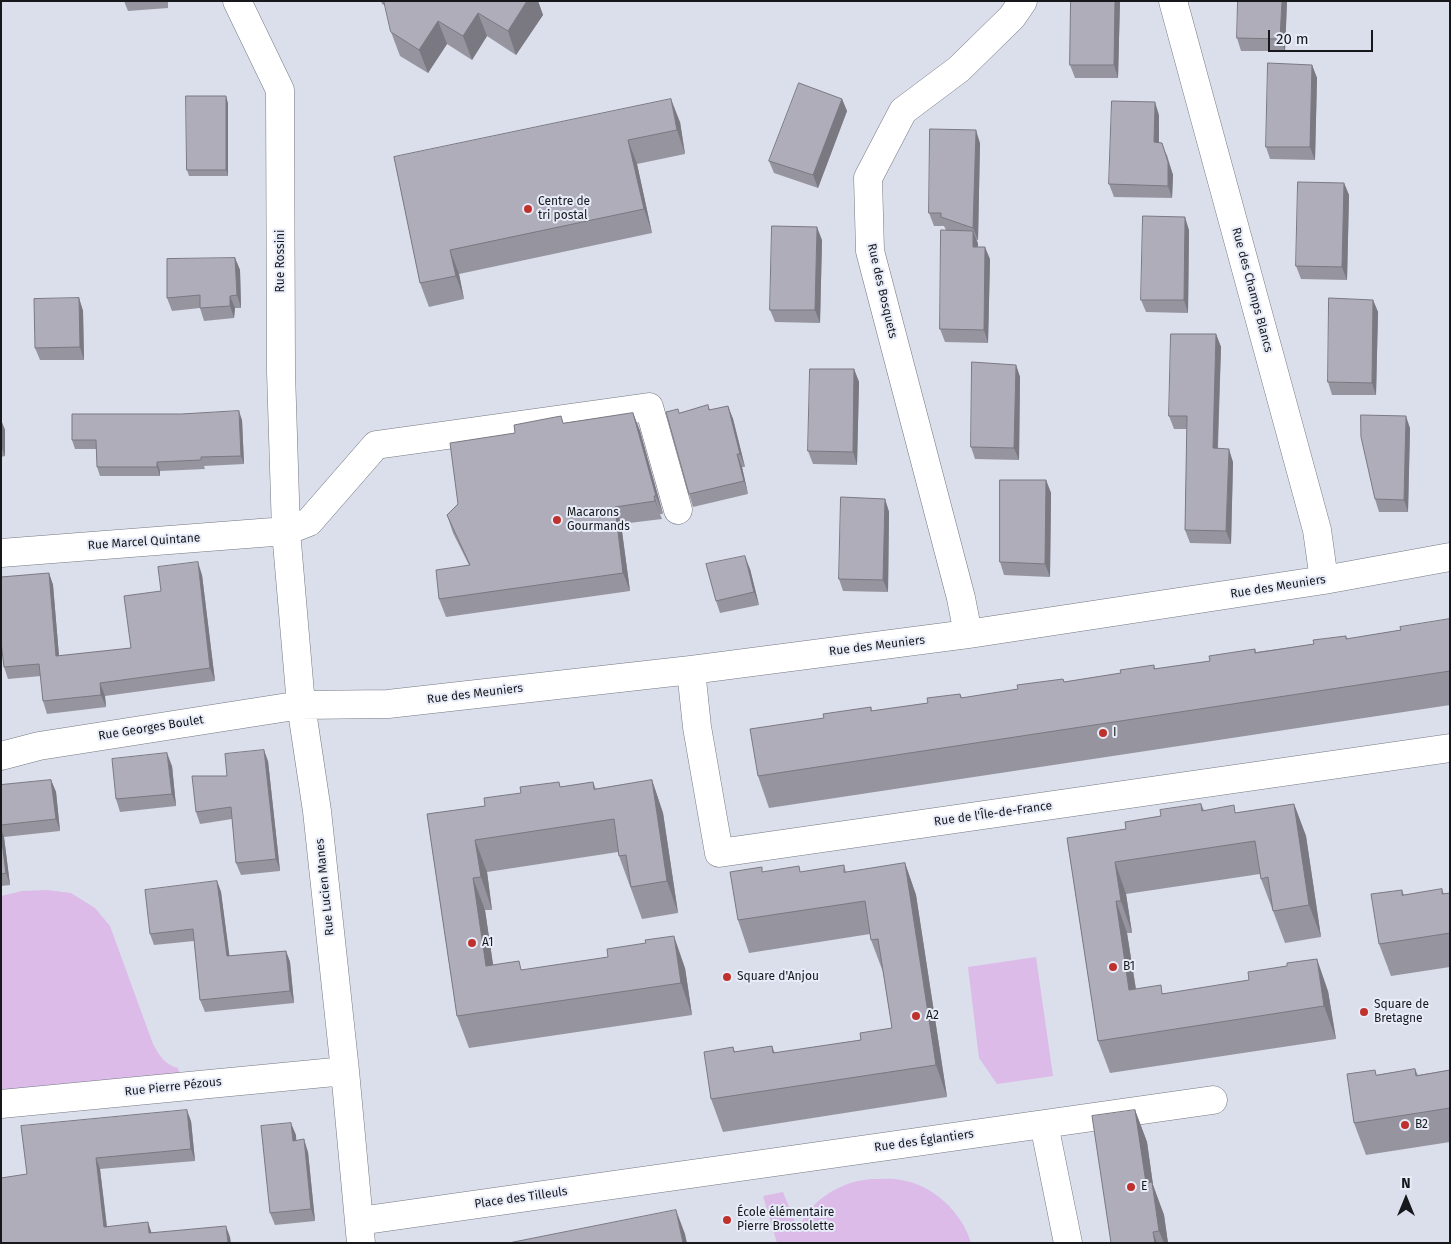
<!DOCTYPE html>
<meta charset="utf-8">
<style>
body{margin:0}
#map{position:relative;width:1451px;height:1244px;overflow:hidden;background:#dadfeb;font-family:"Fira Sans",sans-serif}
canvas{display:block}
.frame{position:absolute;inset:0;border:2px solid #16181c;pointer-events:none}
.north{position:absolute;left:1381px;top:1174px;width:50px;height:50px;-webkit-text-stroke:4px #e7ecf8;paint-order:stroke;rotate:0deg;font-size:14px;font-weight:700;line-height:20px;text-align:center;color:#16181c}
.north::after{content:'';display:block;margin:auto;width:18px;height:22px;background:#16181c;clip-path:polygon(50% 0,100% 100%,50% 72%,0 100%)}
.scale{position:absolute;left:1268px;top:30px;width:105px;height:22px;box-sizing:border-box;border:2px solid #16181c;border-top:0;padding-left:6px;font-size:15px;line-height:18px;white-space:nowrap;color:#16181c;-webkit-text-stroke:4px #e7ecf8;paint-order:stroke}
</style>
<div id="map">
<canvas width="1451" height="1244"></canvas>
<div class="frame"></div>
<div class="north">N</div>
<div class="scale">20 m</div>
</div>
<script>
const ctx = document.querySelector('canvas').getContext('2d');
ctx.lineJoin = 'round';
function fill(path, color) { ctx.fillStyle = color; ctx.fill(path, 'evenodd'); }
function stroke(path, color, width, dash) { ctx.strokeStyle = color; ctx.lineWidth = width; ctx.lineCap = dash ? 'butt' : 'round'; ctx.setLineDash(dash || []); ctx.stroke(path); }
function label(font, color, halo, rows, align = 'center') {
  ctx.font = font + ' "Fira Sans",sans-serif'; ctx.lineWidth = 4; ctx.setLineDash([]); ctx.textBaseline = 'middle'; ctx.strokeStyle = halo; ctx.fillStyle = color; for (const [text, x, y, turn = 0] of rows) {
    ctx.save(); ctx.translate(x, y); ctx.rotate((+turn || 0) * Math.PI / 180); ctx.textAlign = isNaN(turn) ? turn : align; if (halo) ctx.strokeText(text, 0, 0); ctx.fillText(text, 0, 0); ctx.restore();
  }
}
const green = new Path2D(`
 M47,890L71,893L95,908L110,926L153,1044C159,1055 165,1065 178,1068L180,1076L1,1095V896L22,891Z
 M1036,957L1053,1076L997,1084L979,1058L968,967Z
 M873,1179C882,1179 892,1178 901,1180C933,1185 962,1212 971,1243H777L763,1196L783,1192L798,1229C801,1223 804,1217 808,1212C824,1192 849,1180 873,1179Z`);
const minor = new Path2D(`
 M237,1L280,90L281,372L286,531L301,705L317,811L345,1071L361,1243
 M1173,1L1317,530L1324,580
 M1,553L286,531L309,522L376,445L649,407L678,510
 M968,634L961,598L870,251L868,178L903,111L959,69L1012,17L1023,1
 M691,670L697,727L719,853L1450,748
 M1,756L39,746L301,705L388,704L691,670L968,634L1324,580L1450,557
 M1,1104L345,1071
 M1044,1124L1213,1100
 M359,1221L1044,1124L1068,1243`);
const wall = new Path2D(`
 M124,1H168V8L128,11Z
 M381,1H538L543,15L516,55L487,36L472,60L447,44L428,73L400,56L391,32L386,6L382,4Z
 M1071,1H1120L1118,78H1075L1070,65Z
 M1287,1L1285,51H1241L1237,38Z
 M1312,65L1317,78L1315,160L1270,159L1266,147Z
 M842,99L847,111L818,188L774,173L769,161Z
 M228,103V176H189L187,170Z
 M1159,115V142L1167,155L1173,175L1172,198L1114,197L1109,184Z
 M680,122L685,154L637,164L652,233L459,274L464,299L429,307L420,283L394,157Z
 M980,143L978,240H977L978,244V247L990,259L988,343L945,342L940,329L946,230L944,226H934L929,213Z
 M1344,183L1349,195L1347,280L1301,279L1296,266Z
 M1189,230L1188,313L1146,312L1141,300Z
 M822,240L820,323L775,322L770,310Z
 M235,258L240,270L241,308H235L234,318L204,321L200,308L172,311L167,298Z
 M79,298L83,311L84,360H40L35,348Z
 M1373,300L1378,312L1376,395H1332L1328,382Z
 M1216,334L1221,347L1218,449L1233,462L1231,544L1190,543L1185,530L1187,429H1174L1169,416Z
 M1016,365L1020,377L1019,460L975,459L971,447Z
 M854,369L859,382L857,465L813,464L808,451Z
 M708,405L710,410L728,406L733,419L745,467H742L748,494L693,507L689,494L679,413Z
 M633,413L640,431L663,514H660L662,519L621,524L630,591L446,617L439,599L469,565L453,533L447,515L458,504L515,433L564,423Z
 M1,420L5,430V456L1,457Z
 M242,420L244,464L204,466L205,469L160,471V476H100L97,467V449H75L72,440Z
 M1410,428L1408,512H1379L1375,499Z
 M1046,480L1051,493L1050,577L1004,575L1000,562Z
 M885,499L889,512L888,592L843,591L839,579Z
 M750,569L759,605L720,613L716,601Z
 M49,573L53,585L59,656L131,648L161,591L202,575L215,681L105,696L106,707L47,714L43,701L41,676L8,679L4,667Z
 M1450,619V705L769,808L758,776L824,718L871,707L872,711L928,703L960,694L962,698L1018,689L1063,679L1064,682L1121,673L1154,665L1155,669L1210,661L1255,649L1256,652L1314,644L1346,636L1347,639L1401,630Z
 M268,761L280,871L241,875L236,863L232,819L200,824L196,812L227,776Z
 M172,766L176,806L120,812L116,799Z
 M51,780L56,792L60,831L4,837L10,885L1,886V785Z
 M652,780L663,813L678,913L642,919L619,856L618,852L487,872L492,910H485L493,965L522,970L685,968L692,1015L469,1048L457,1016L427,814L485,806L561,787L593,782L596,789Z
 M1201,804L1204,810L1236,813L1294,804L1306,836L1321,937L1285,943L1261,879L1260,874L1126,894L1132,933H1127L1136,989L1163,993L1328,991L1336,1039L1110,1073L1098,1041L1067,838L1126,829L1161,816Z
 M905,863L916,895L947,1097L723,1132L711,1099L733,1047L735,1052L772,1046L775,1053L861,1040L892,1028L883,972L871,940L870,934L749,953L738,920L764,872H801L844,865L846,872Z
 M217,881L221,892L229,956L286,951L290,962L294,1003L205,1012L200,1000L194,941L154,945L150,934Z
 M1442,889L1444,894L1450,893V967L1391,976L1379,944L1402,890L1404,895Z
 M1415,1069L1418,1075L1450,1070V1142L1366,1155L1354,1123L1377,1075Z
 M1135,1110L1147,1142L1153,1185L1164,1215L1168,1243H1111Z
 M191,1121L195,1161L100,1169L107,1226L152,1233L230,1237L1,1243L27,1174Z
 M296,1135V1140L308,1152L315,1221L275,1225L270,1213Z`);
const shadedWall = new Path2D(`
 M527,1H538L543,15L516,55L508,31Z
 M1115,1H1120L1118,78L1114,65Z
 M1282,1H1287L1285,51L1280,39Z
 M478,13L487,36L472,60L463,36Z
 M438,21L447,44L428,73L419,50Z
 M1312,65L1317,78L1315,160L1310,147Z
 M226,96L228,103V176L226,170Z
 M671,99L680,122L685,154L677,130Z
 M842,99L847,111L818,188L813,175Z
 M1155,102L1159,115V155L1154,142Z
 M976,130L980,143L978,240L973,228Z
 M628,140L637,164L652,233L644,209Z
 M1162,143L1173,175L1172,198L1168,186Z
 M1344,183L1349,195L1347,280L1342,267Z
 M1185,217L1189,230L1188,313L1184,300Z
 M817,227L822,240L820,323L815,310Z
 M973,231L978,244V259L973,247Z
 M985,247L990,259L988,343L984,330Z
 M450,250L459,274L464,299L456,276Z
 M235,258L240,270L241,308L237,295Z
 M230,296L235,308L234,318L230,306Z
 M79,298L83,311L84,360L80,347Z
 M1373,300L1378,312L1376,395L1372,383Z
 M1216,334L1221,347L1217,461L1213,448Z
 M1016,365L1020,377L1019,460L1014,448Z
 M854,369L859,382L857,465L853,452Z
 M728,406L733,419L745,467L740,454Z
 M239,411L242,420L244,464L241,456Z
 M633,413L640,431L663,514L656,496Z
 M1406,416L1410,428L1408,512L1404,500Z
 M1,420L5,430V456L1,446Z
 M1229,449L1233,462L1231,544L1226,531Z
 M737,454L742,467L748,494L744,481Z
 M157,462L160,471V476L157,467Z
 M1046,480L1051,493L1050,577L1045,564Z
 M654,496L660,514L662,519L655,501Z
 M885,499L889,512L888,592L883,580Z
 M615,507L621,524L630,591L623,573Z
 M745,556L750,569L759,605L754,592Z
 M198,562L202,575L215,681L210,668Z
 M49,573L53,585L60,668L56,656Z
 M100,683L105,696L106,707L101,695Z
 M264,750L268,761L280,871L276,859Z
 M167,753L172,766L176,806L172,794Z
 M51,780L56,792L60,831L56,819Z
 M652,780L663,813L678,913L667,881Z
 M1294,804L1306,836L1321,937L1309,905Z
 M1,828L4,837L10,885L6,873L1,834Z
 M475,840L487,872L492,910L481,877Z
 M1115,862L1126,894L1132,933L1121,901Z
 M905,863L916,895L947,1097L936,1065Z
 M473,878L485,910L498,998L486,966Z
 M217,881L221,892L231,967L227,956Z
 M1116,901L1127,933L1141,1022L1129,990Z
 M674,936L685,968L692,1015L681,983Z
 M286,951L290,962L294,1003L290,991Z
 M1317,959L1328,991L1336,1039L1324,1006Z
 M187,1110L191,1121L195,1161L191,1149Z
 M1135,1110L1147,1142L1153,1185L1164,1215L1168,1243H1164L1159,1231L1146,1183Z
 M291,1123L296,1135L297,1153L293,1141Z
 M304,1139L308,1152L315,1221L311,1209Z
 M96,1158L100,1169L108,1238L104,1227Z
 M676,1210L685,1234L687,1243H683Z
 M148,1222L152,1234L149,1233Z
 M226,1226L230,1237L231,1243H228Z
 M1153,1232L1157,1243H1155Z`);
const building = new Path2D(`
 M384,1H527L508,31L478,13L463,36L438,21L419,50L391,32Z
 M1071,1H1115L1114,65H1070Z
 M1238,1H1282L1280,39L1237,38Z
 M1268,63L1312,65L1310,147H1266Z
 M799,83L842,99L813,175L769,161Z
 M186,96H226V170H187Z
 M671,99L677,130L628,140L644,209L450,250L456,276L420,283L394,157Z
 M1112,101L1155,102L1154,142L1162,143L1168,162V186L1109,184Z
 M930,129L976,130L973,228L941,217V213H929Z
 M1298,182L1344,183L1342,267L1296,266Z
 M1143,216L1185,217L1184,300H1141Z
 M772,226L817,227L815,310H770Z
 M941,230L973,231V247H985L984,330L940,329Z
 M235,258L237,295L230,296V306L200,308V295L167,298V259Z
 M79,298L80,347L35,348L34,299Z
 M1329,298L1373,300L1372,383L1328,382Z
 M1171,334H1216L1213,448L1229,449L1226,531L1185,530L1187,416H1169Z
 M972,362L1016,365L1014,448L971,447Z
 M810,369H854L853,452L808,451Z
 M708,405L709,410L728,406L740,454H737L744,481L689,494L666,412L678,409L679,413Z
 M239,411L241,456L201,457V460L157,462V467H97L96,440H72V414H181Z
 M633,413L656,496H654L655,501L615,507L623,573L439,599L436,570L470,565L447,515L458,504L450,443L515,433L514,425L545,419L561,416L563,423Z
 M1361,415L1406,416L1404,500L1375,499L1361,437Z
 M1000,480H1046L1045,564L1000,562Z
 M841,497L885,499L883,580L839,579Z
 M745,556L754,592L716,601L706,564Z
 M198,562L210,668L100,683L101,695L43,701L39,664L4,667L1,642V577L49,573L56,656L131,648L124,596L161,591L158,567Z
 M1450,619V671L758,776L750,729L824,718L823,714L871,707V711L928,703L927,698L960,694L961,698L1018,689L1017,685L1063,679L1064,682L1121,673L1120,670L1154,665V669L1210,661L1209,656L1255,649V653L1314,644L1313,640L1346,636V639L1401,630L1400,627Z
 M264,750L276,859L236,863L231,807L196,812L192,776H227L225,754Z
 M167,753L172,794L116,799L112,759Z
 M51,780L56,819L1,825V785Z
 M652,780L667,881L631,887L626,855L619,856L614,819L475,840L481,877L473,878L486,966L519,961L521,970L608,957L607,949L646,943L645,940L674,936L681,983L457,1016L427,814L485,806L484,798L521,793L520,787L559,782L560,787L593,782L594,789Z
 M1201,804L1202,811L1234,805L1235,813L1294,804L1309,905L1273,911L1268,877L1261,879L1255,841L1115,862L1121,901H1116L1129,990L1161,985L1162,994L1249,980L1248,972L1287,966V963L1317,959L1324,1006L1098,1041L1067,838L1126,829L1125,822L1161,816L1160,810Z
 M1,834L6,873L1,874Z
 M905,863L936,1065L711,1099L704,1052L733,1047L734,1052L772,1046L773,1053L861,1040L860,1033L892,1028L878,939L871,940L865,901L738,920L730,872L762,867V872L799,866L800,872L844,865V872Z
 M217,881L227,956L286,951L290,991L200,1000L193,929L150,934L145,890Z
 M1442,889V894L1450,893V933L1379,944L1371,894L1402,890V895Z
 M1415,1069L1416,1076L1450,1070V1108L1354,1123L1347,1074L1375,1070L1376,1075Z
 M187,1110L191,1149L96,1158L104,1227L148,1222L149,1233L226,1226L228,1243H1V1178L27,1174L21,1126Z
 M1135,1110L1146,1183L1152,1182L1159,1231L1153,1232L1155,1243H1111L1092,1116Z
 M291,1123L293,1141L304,1139L311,1209L270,1213L261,1126Z
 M676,1210L683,1243H509Z`);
const markers = [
 [528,209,5,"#bf312c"],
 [557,520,5,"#bf312c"],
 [1103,733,5,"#bf312c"],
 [472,943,5,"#bf312c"],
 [1113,967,5,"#bf312c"],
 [727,977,5,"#bf312c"],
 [1364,1012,5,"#bf312c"],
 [916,1016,5,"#bf312c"],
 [1405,1125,5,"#bf312c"],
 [1131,1187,5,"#bf312c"],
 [727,1220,5,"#bf312c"]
];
const poiNames = [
 ["Centre de",538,202],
 ["tri postal",538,216],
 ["Macarons",567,513],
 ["Gourmands",567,527],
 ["I",1113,733],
 ["A1",482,943],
 ["B1",1123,967],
 ["Square d'Anjou",737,977],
 ["Square de",1374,1005],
 ["Bretagne",1374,1019],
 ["A2",926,1016],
 ["B2",1415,1125],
 ["E",1141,1187],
 ["École élémentaire",737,1213],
 ["Pierre Brossolette",737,1227]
];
const streetNames = [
 ["Rue Rossini",281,261,-90],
 ["Rue des Champs Blancs",1252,290,75],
 ["Rue des Bosquets",882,291,77],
 ["Rue Marcel Quintane",144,542,-4],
 ["Rue des Meuniers",1278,587,-9],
 ["Rue des Meuniers",877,646,-7],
 ["Rue des Meuniers",475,694,-7],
 ["Rue Georges Boulet",151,728,-9],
 ["Rue de l'Île-de-France",993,814,-8],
 ["Rue Lucien Manes",325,887,-96],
 ["Rue Pierre Pézous",173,1087,-6],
 ["Rue des Églantiers",924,1141,-8],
 ["Place des Tilleuls",521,1198,-8]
];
fill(green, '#dcbbe9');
stroke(minor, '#747882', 29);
stroke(minor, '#fff', 28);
fill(wall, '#96959f');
fill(shadedWall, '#7a7982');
fill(building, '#afadb9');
stroke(building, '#7a7982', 1);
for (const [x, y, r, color] of markers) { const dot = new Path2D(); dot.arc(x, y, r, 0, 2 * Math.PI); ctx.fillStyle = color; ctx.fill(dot); stroke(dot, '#e7ecf8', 2); }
label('12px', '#16181c', '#e7ecf8', poiNames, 'left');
label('12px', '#16181c', '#e7ecf8', streetNames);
</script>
